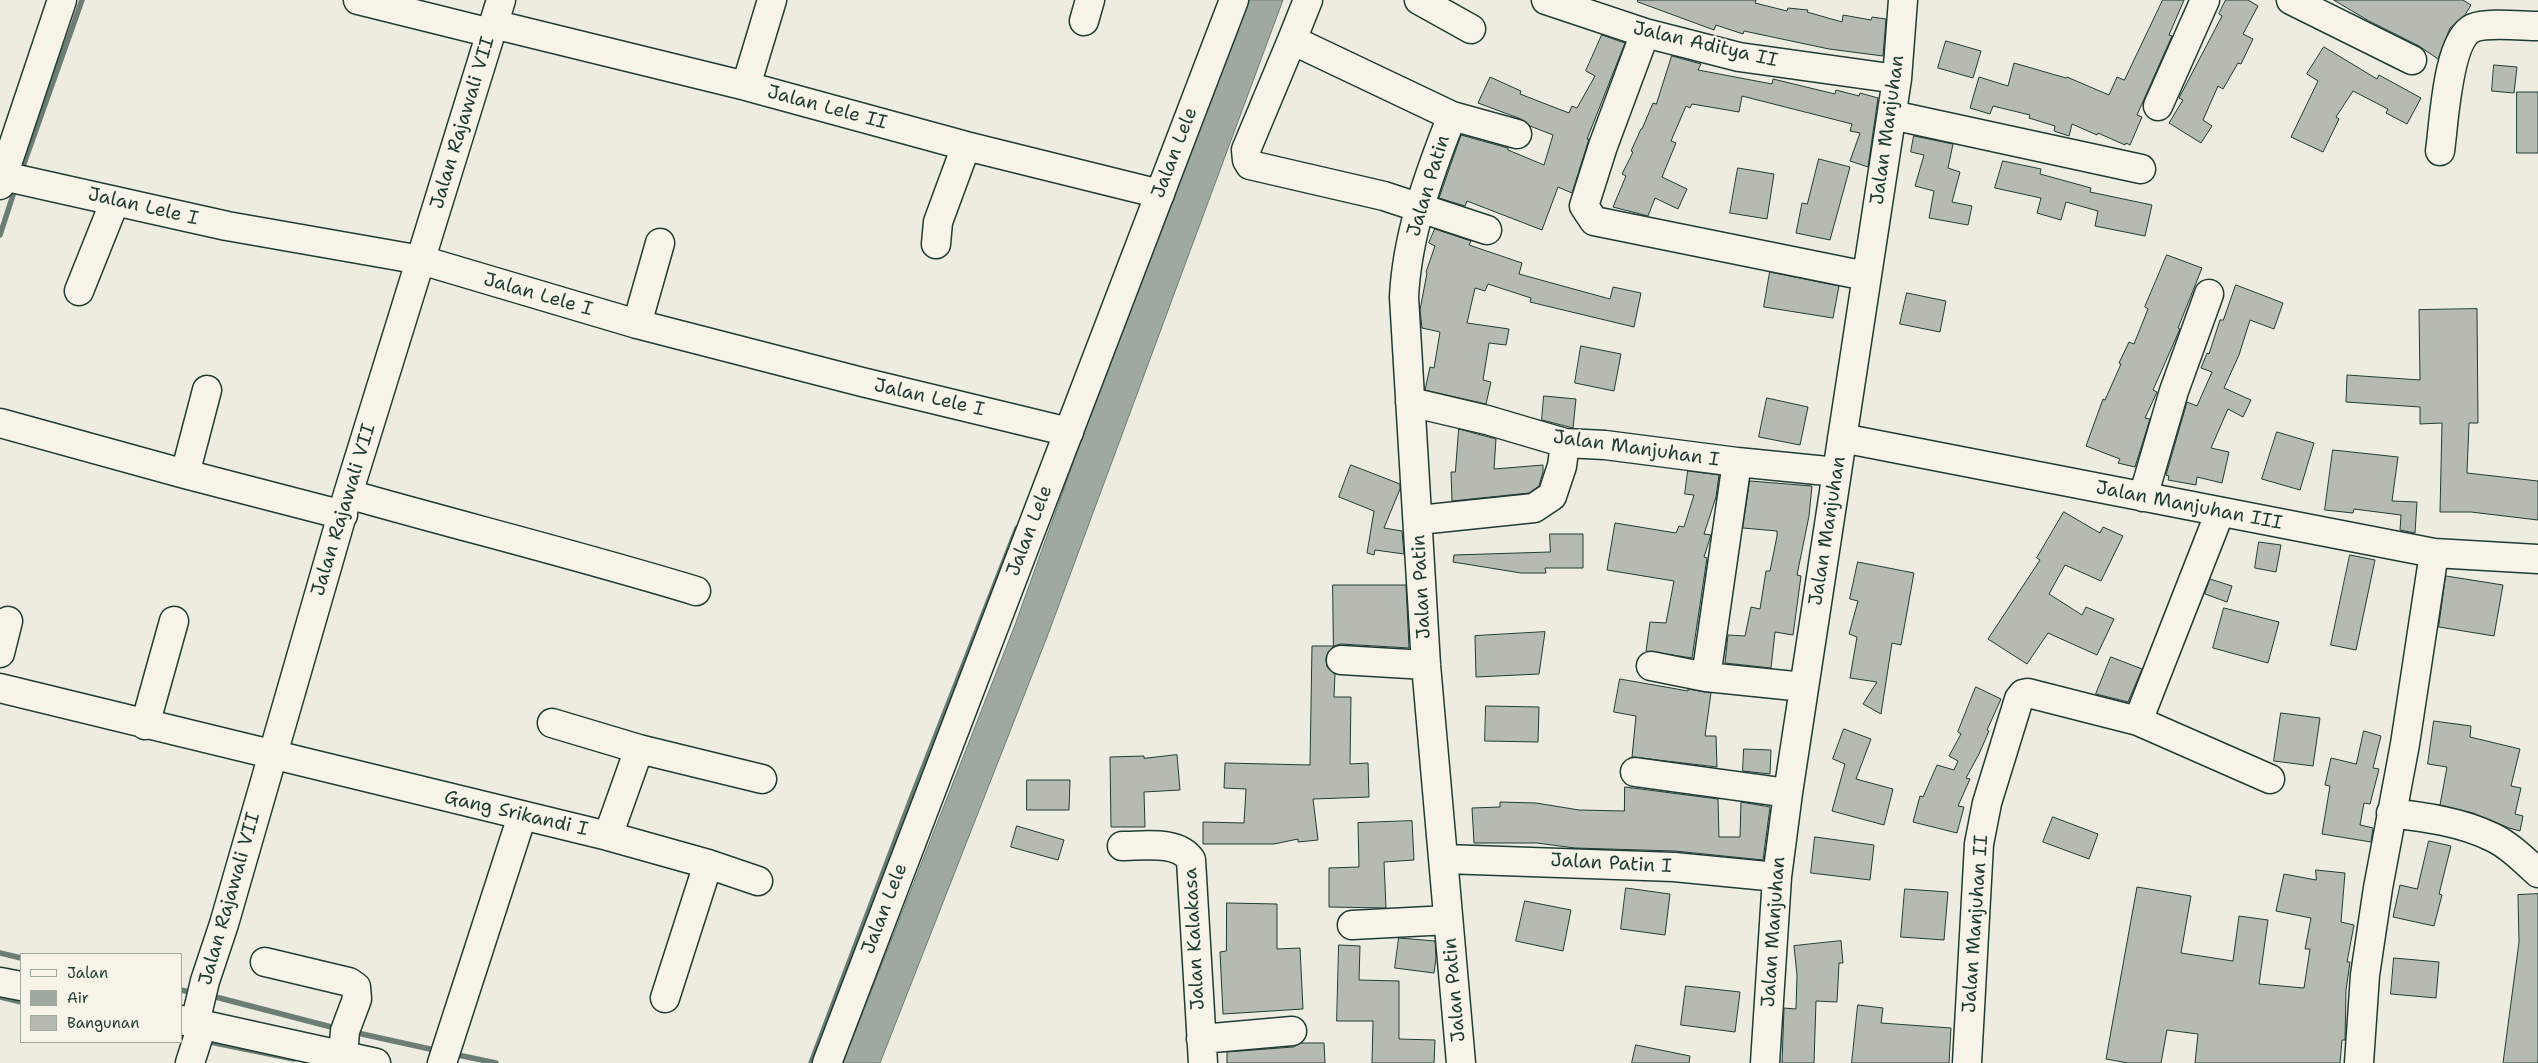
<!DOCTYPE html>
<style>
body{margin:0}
#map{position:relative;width:2538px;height:1063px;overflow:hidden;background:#eeece1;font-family:"Shantell Sans",sans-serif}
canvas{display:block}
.legend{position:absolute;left:20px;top:953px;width:162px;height:90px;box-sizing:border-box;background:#f7f3e8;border:1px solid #a1aaa0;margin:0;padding:6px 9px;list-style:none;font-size:15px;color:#1f3d34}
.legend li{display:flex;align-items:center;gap:10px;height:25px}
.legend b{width:25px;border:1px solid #a1aaa0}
</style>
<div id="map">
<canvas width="2538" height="1063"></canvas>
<ul class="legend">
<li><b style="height:6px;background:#f7f3e8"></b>Jalan</li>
<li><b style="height:14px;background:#9fa99f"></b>Air</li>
<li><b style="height:14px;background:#b5bbb0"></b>Bangunan</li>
</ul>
</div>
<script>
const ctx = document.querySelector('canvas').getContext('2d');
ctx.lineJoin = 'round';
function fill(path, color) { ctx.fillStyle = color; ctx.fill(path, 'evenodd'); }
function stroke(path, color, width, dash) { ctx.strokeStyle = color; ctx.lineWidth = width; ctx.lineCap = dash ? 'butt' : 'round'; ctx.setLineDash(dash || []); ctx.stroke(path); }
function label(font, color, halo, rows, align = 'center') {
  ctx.font = font + ' "Shantell Sans",sans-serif'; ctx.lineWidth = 4.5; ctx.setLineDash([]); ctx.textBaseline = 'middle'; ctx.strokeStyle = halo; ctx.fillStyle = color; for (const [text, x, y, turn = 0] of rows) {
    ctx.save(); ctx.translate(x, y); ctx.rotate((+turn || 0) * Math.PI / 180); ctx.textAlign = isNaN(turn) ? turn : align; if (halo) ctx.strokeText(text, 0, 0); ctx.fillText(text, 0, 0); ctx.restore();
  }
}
const water = new Path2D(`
 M1243,0H1283L1047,637L880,1063H843L1015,625L1176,176Z`);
const stream = new Path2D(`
 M21,172L82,0
 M0,235L16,186
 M0,953L21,958
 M181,990L194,993
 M208,995L339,1029
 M0,997L21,1002
 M353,1032L439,1051
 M205,1041L294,1059
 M453,1054L496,1063
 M811,1063L911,799L1017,528`);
const building = new Path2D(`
 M1638,0H1756L1755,3L1787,11L1788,8L1808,10L1807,12L1842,22L1843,15L1871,20L1872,17L1886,19L1883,56L1829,49L1744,31L1743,34L1716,25L1714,30L1638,2Z
 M2163,0H2184L2169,35L2172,36L2137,115L2142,117L2130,145L2126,143L2125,145L2098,133L2097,135L2072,124L2069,136L2054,131L2055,126L2029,118L2030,115L1993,106L1990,114L1970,108L1979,77L2008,86L2014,63L2066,78L2067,77L2109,95L2117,77L2124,80Z
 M2226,0H2248L2258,6L2243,34L2253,39L2241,64L2238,63L2223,89L2218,86L2203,120L2212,126L2201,143L2169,123L2183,100L2179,98L2222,16L2219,14Z
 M2334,0H2463L2471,5L2465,15L2450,28L2438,59L2419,46L2369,21Z
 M1602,35L1625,43L1587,139H1589L1572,193L1558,187L1542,230L1467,201L1465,206L1439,198L1461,135L1508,148V150L1544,165L1553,135L1530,126L1521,119L1478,103L1490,77L1521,91L1520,94L1569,113L1572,106L1577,108L1595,76L1586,71Z
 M1946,41L1981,51L1973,78L1938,68Z
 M2324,47L2377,79L2379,75L2421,98L2407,124L2386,113L2388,109L2353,91L2336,117L2339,119L2323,152L2291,137L2318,81L2307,74Z
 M1672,56L1701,64L1698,70L1772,84L1773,79L1835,94L1836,90L1859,96L1860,93L1878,98L1868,167L1850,161L1860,133L1850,131L1852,124L1742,96L1739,112L1692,104L1690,108L1686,106L1671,141L1676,143L1662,177L1687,189L1678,209L1655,198L1648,216L1613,207L1626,176L1622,174L1633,152L1631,151L1641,129H1642L1653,103L1656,104Z
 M2494,65L2517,67L2514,93L2492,91Z
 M2517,92H2538V153H2517Z
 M1914,136L1953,144L1948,168L1960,172L1952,202L1972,206L1968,225L1929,218L1934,191L1915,186L1924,155L1911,152Z
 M1819,159L1850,167L1830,240L1796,233L1802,203L1807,204Z
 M2003,161L2041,169L2040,174L2091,188L2090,192L2152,205L2145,236L2095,226L2098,211L2066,202L2061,220L2037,213L2041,198L1995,188Z
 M1738,168L1774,174L1767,219L1730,213Z
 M1435,229L1471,241L1469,245L1522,263L1519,274L1610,299L1613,287L1641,293L1634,327L1530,302L1531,298L1488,284L1485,291L1475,288L1467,323L1509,329L1506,345L1489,343L1483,380L1491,382L1486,404L1425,390L1430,367L1434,368L1440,332L1422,328L1420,310L1427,273L1426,272L1435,246L1429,243Z
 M2167,255L2202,268L2178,328L2180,329L2153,390L2157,392L2145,418L2150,419L2135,467L2118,463L2120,459L2086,446L2103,399L2105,400L2121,364L2119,363L2129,342L2134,344L2148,309L2145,307Z
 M1770,272L1839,286L1833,318L1764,307Z
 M2236,285L2283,303L2274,329L2250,320L2239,355L2224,388L2251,400L2243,417L2228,409L2211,448L2229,452L2222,483L2197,477L2196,485L2168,480L2169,476L2166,475L2187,402L2197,406L2212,372L2201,368L2207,353L2209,354L2220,320H2223Z
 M1907,293L1946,301L1940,332L1900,324Z
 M2477,309L2478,423H2469L2467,473L2538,481V520L2471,512H2440L2442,423L2420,424V407L2346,402L2347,375L2420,380L2419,310Z
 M1581,346L1621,354L1614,391L1575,383Z
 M1544,396L1576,399L1573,428L1542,420Z
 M1767,398L1808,407L1800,445L1759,437Z
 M1459,429L1496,439L1494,469L1543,465V472L1539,486L1529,493L1452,501L1451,472H1455Z
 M2277,432L2314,443L2300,490L2262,479Z
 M2333,450L2398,457L2392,501L2417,502L2415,533L2400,530L2401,515L2354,509L2353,513L2325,510Z
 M1351,465L1400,484V489L1384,528L1402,531L1404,554L1375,550L1374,555L1367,553L1374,511L1339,497Z
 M1688,471L1719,475L1716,497L1704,534L1711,535L1704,557L1707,558L1692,658L1646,651L1650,622L1666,623L1674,581L1607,570L1615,523L1676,533L1679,526L1684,527L1694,495L1685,494Z
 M1750,481L1812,486L1809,516L1797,575L1801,576L1793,635L1775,632L1771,668L1725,663L1728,635L1745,636L1751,607L1760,609L1766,571H1770L1777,536V531L1743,528Z
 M2064,512L2100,533L2103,527L2123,536L2101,581L2065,565L2049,594L2082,615L2086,607L2114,619L2097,655L2048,633L2027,664L1988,639L2040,560L2037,558Z
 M1550,534H1583V568H1545L1546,573H1521L1453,562L1454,555L1550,552Z
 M2259,542L2281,545L2276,572L2255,568Z
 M2350,555L2375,560L2356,650L2331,645Z
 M1858,562L1914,573L1901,645L1892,643L1881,714L1863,704L1877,682L1850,678L1857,637L1849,634L1858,601L1850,599Z
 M2446,576L2503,585L2494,636L2439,627Z
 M2210,579L2232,586L2227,602L2205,594Z
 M1333,585H1406L1409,648L1341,644L1334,646L1328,652L1326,659L1327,667L1335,674L1334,697H1351L1350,764L1368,763L1369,797L1313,799L1318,840L1298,842V839L1274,844H1203V822L1244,823L1246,789L1224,788L1225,763L1310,765L1312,646H1333Z
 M2224,608L2279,622L2268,663L2213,648Z
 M1545,632L1539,674L1476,677L1475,636Z
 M2111,657L2142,669L2128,702L2096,694Z
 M1620,679L1688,691V689L1711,693L1705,736H1716L1717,767L1632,757L1636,716L1614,712Z
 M1976,687L2001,699L1987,730L1989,731L1979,754L1966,778L1970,779L1958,806L1964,807L1957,833L1913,822L1920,796L1923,797L1937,765L1954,770L1958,761L1949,756L1961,734L1958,732Z
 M1486,706L1539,707L1538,742L1485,741Z
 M2281,713L2320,718L2313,766L2274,761Z
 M2434,721L2471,726L2470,737L2520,749L2511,786L2521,788L2515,814L2523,816L2520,831L2509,828L2473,813L2440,805L2447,767L2428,764Z
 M1844,729L1871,739L1856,779L1893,789L1884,825L1832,811L1845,764L1833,759Z
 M2364,731L2381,736L2373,768L2379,769L2370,804L2364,803L2360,825L2373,828L2371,842L2322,834L2330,786L2325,785L2331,758L2356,764Z
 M1744,749L1771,750L1770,774L1743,771Z
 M1177,755L1180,790L1144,792L1145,827H1111L1110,757L1144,756V758Z
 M1027,780H1070L1069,810H1027Z
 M1625,787L1718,799L1719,837H1740L1741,802L1770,807L1763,860L1675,851L1575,848L1537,843H1474L1472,808L1500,807V802L1536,803L1579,810L1624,811Z
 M2053,817L2098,834L2089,859L2043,842Z
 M1412,821L1414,860L1384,862L1386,908L1329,907V868L1359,867L1358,823Z
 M1017,826L1064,840L1058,860L1011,847Z
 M1815,837L1874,845L1870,880L1811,873Z
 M2429,841L2451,846L2439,894L2442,895L2434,926L2393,917L2400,885L2417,889Z
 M2316,870L2345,873L2341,922L2354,925L2347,962H2350L2346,990L2345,1040H2342L2340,1063H2195L2198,1034L2167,1030L2161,1063H2128L2106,1059L2137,887L2191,896L2181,953L2233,961L2239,916L2268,920L2259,984L2304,988L2310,949H2305L2311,918L2276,911L2284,874L2316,880Z
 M1626,888L1670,894L1665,935L1621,929Z
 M1905,889L1948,892L1944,940L1901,937Z
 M2538,894V1063H2503L2519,942L2518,895Z
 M1525,901L1571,910L1563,951L1516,941Z
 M1227,903L1277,904V949L1300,948L1303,1009L1223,1014L1220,952L1226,951Z
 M1399,938L1435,941L1436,958L1434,973L1395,968Z
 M1841,941L1843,963H1839L1837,1002L1816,1001L1814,1063H1782L1784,1008L1796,1009L1797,975L1794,946Z
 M1339,945L1360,946L1359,980L1399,981V1039L1435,1040L1434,1063H1372L1373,1021H1337Z
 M2394,958L2439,962L2436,998L2391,994Z
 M1686,986L1740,992L1735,1032L1681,1025Z
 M1858,1005L1883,1008L1881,1023L1951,1028L1949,1063H1852Z
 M1301,1043H1324L1325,1063H1227V1052L1293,1047Z
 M1636,1045L1690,1056L1689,1063H1632Z`);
const minor = new Path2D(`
 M358,0L491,33
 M1308,0L1292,40L1452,116L1517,134
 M1419,0L1471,29
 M1546,0L1645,33L1739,57L1897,79
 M2291,0L2412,60
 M1084,21L1090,0
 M493,24L746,86L966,146L1160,194
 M1645,33L1603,146L1584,206L1594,221L1866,276
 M1292,40L1246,150L1247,160L1250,165L1384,196L1487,230
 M746,86L772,0
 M2158,106L2205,0
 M1892,115L2141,169
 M1452,116C1429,174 1407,235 1404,297L1426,665L1461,1063
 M2440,151C2444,125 2447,40 2473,28C2487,22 2522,26 2538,26
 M3,176L227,226L421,260L637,324L862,382L1069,432
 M0,185L62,0
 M936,244L938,222L966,146
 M79,291L115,201
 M637,324L660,243
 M1410,402L1487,420L1565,443L1605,445L1737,462L1837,472
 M0,423L185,474L343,515
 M1842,438L2434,553L2538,559
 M185,474L207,390
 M348,494C464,527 581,556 696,591
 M2143,497L2174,391L2209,294
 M1419,520L1534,508L1552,496L1562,466L1565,443
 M0,653L8,621
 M1341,660L1426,665
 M1651,666L1706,677L1804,687
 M1706,677L1737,462
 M0,688L608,836L708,864L758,881
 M2138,721L2220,512
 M552,723L639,749L762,779
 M145,725L174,621
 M1635,772L1788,793
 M2391,813C2425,817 2461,822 2492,837C2509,845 2524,860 2538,873
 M608,836L639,749
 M1122,846C1143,846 1178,840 1191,860L1203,1063
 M1445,859L1674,867L1777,877
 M1352,925L1448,920
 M265,962L349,982L356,987L357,999L345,1031L343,1056
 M665,998L708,864
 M195,1023L205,981L224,924L348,494L501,0
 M1201,1039L1292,1031
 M190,1063L202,1025
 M442,1063L522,816
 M1765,1063L1777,877L1788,793L1897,79L1903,0
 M1967,1063L1979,844L1987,803L2019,699L2023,694L2028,693L2138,721L2270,779
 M2359,1063L2365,975L2378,888L2405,744L2434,553`);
const major = new Path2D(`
 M0,982L21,986
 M181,1020L376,1063
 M827,1063L1234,0`);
const streetNames = [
 ["Jalan Aditya II",1705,45,13],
 ["Jalan Lele II",827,108,15],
 ["Jalan Rajawali VII",463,123,-73],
 ["Jalan Manjuhan",1888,130,-82],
 ["Jalan Lele",1175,153,-69],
 ["Jalan Patin",1429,186,-73],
 ["Jalan Lele I",143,207,13],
 ["Jalan Lele I",538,295,16],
 ["Jalan Lele I",929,398,13],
 ["Jalan Manjuhan I",1636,449,8],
 ["Jalan Manjuhan III",2189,506,11],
 ["Jalan Rajawali VII",344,510,-73],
 ["Jalan Lele",1030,531,-69],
 ["Jalan Manjuhan",1828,531,-81],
 ["Jalan Patin",1422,587,-93],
 ["Gang Srikandi I",516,814,13],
 ["Jalan Patin I",1611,864,3],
 ["Jalan Rajawali VII",230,899,-74],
 ["Jalan Lele",885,909,-69],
 ["Jalan Manjuhan II",1976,924,-86],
 ["Jalan Manjuhan",1774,932,-86],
 ["Jalan Kalakasa",1195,939,-93],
 ["Jalan Patin",1455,990,-95]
];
fill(water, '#9fa99f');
stroke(water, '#6c7e74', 1);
stroke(stream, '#6c7e74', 5.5);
fill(building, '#b5bbb0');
stroke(building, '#1f3d34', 1);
stroke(minor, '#1f3d34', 31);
stroke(major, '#1f3d34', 31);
stroke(minor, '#f7f3e8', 28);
stroke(major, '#f7f3e8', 28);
label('19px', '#1f3d34', '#f7f3e8', streetNames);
</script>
